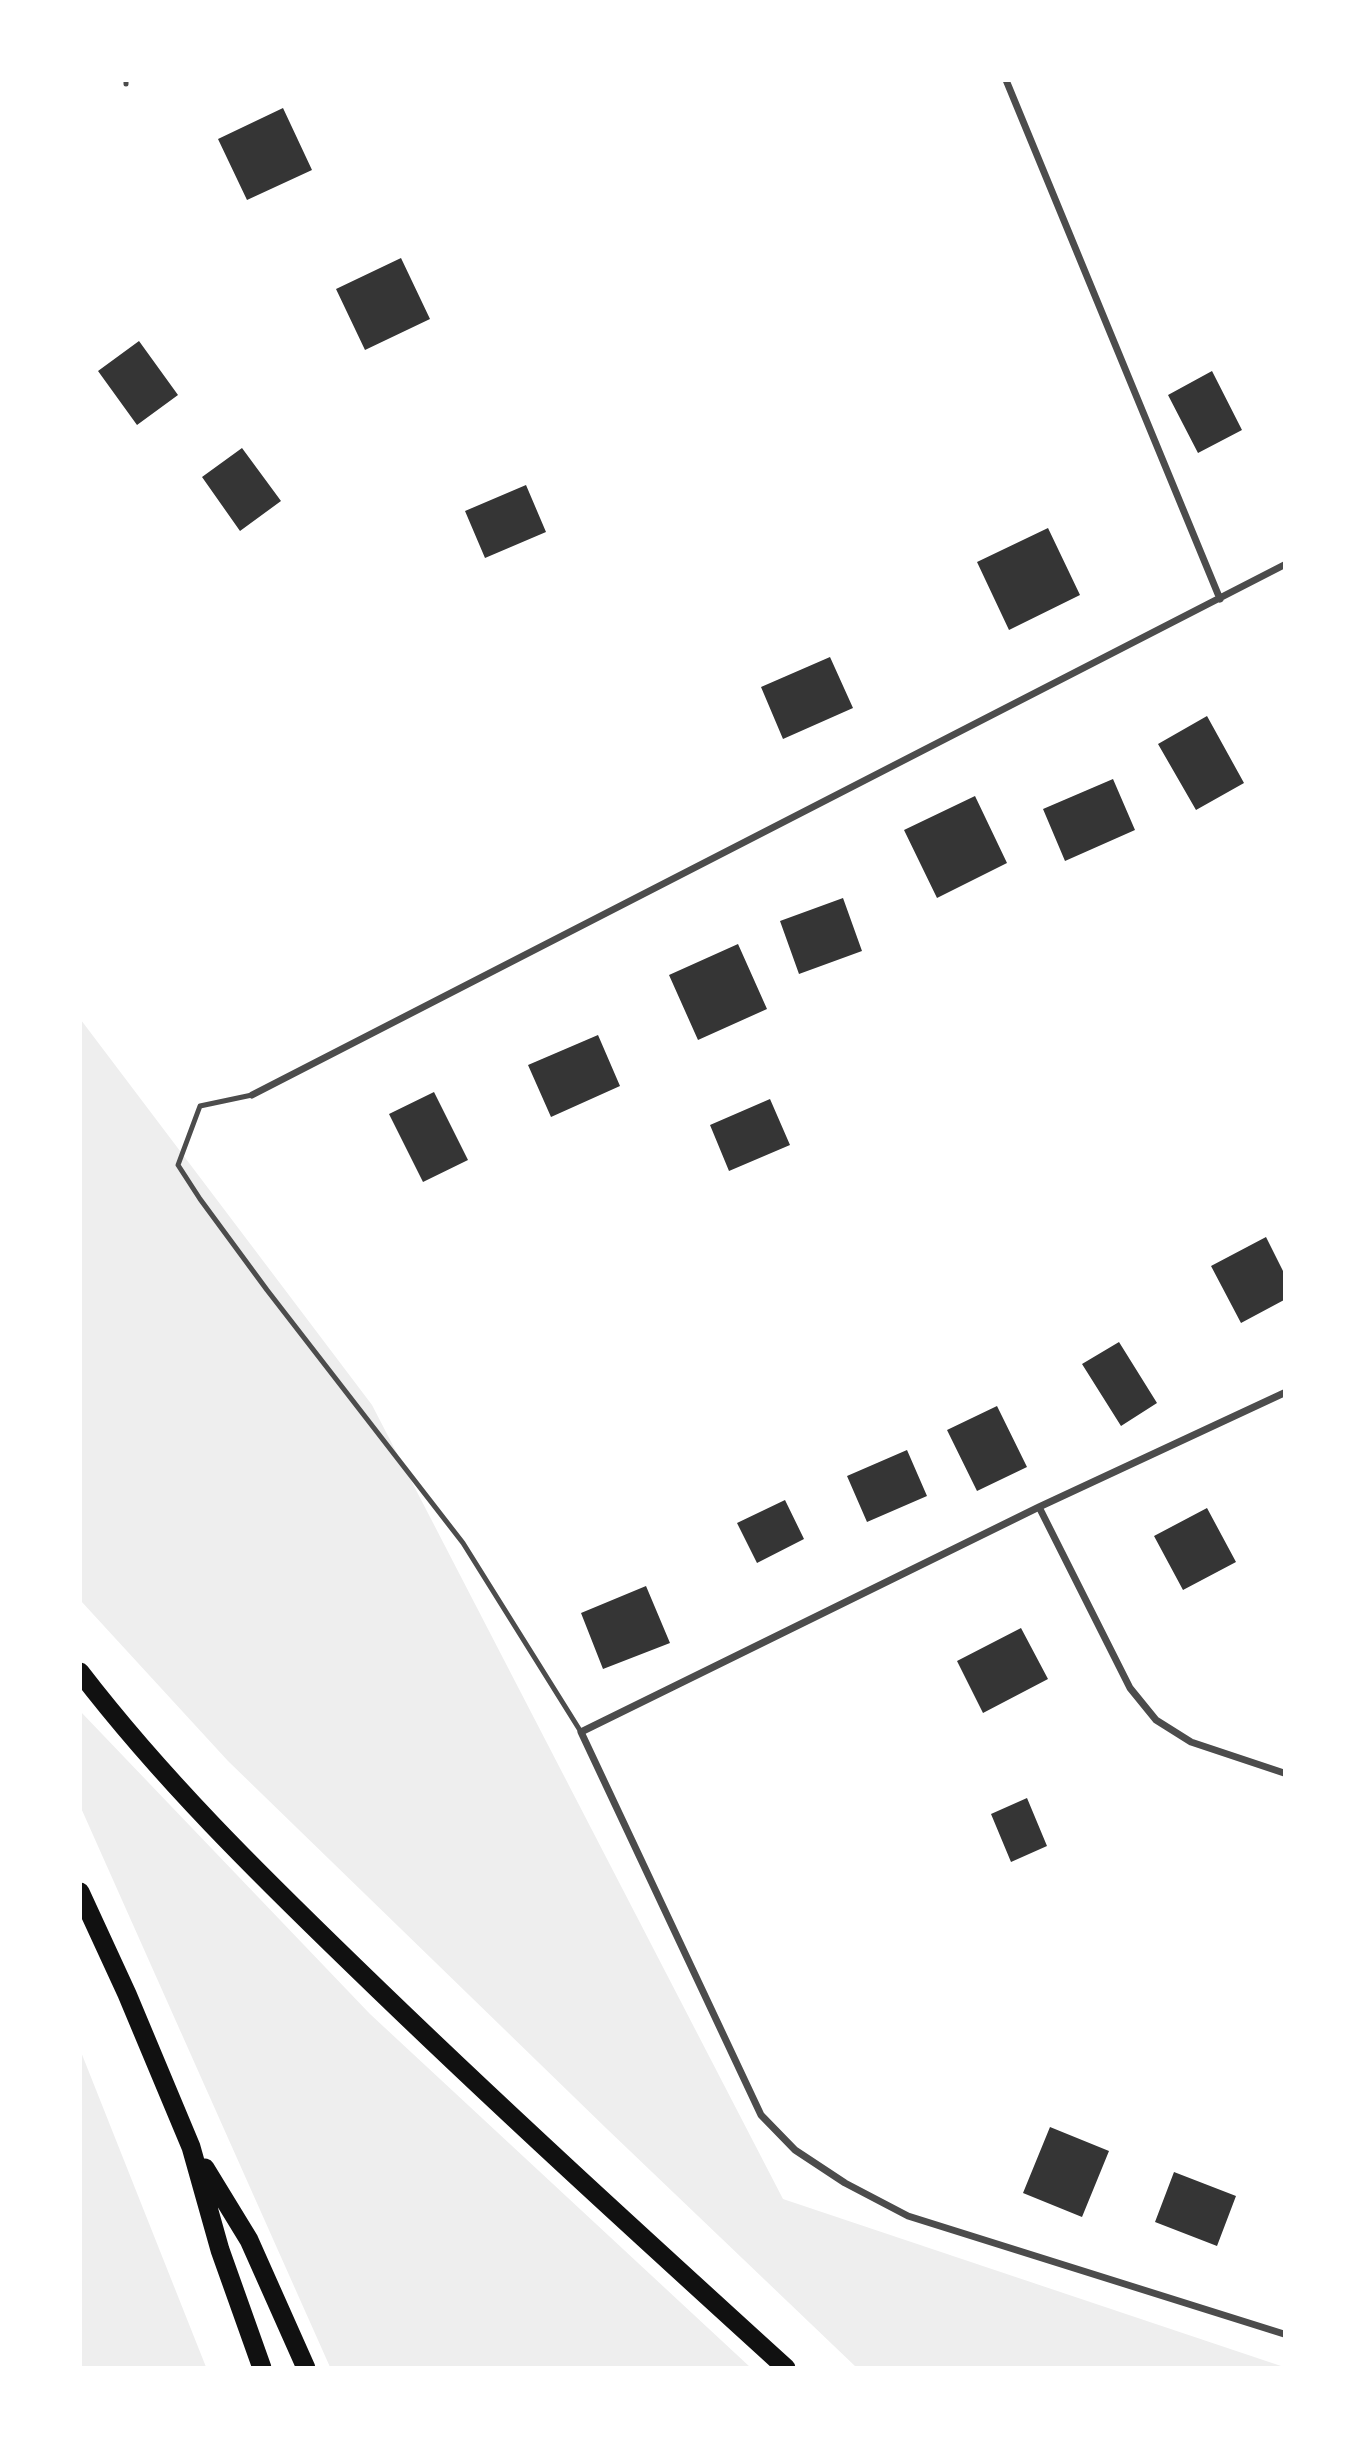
<!DOCTYPE html>
<style>
body{margin:0}
#map{position:relative;width:1365px;height:2448px;overflow:hidden;background:#fff;font-family:Arial,sans-serif}
canvas{display:block}
.frame{position:absolute;inset:0;border:82px solid #fff;pointer-events:none}
</style>
<div id="map">
<canvas width="1365" height="2448"></canvas>
<div class="frame"></div>
</div>
<script>
const ctx = document.querySelector('canvas').getContext('2d');
ctx.lineJoin = 'round';
function fill(path, color) { ctx.fillStyle = color; ctx.fill(path, 'evenodd'); }
function stroke(path, color, width, dash) { ctx.strokeStyle = color; ctx.lineWidth = width; ctx.lineCap = dash ? 'butt' : 'round'; ctx.setLineDash(dash || []); ctx.stroke(path); }
const green = new Path2D(`
 M81,1020L372,1405L783,2199L1284,2367H856L607,2129L228,1761L81,1601Z
 M81,1712L370,2014L750,2367H330L81,1808Z
 M81,2052L206,2367H81Z`);
const building = new Path2D(`
 M283,108L312,170L247,200L218,139Z
 M401,258L430,319L365,350L336,289Z
 M139,341L178,395L137,425L98,371Z
 M1212,371L1242,430L1198,453L1168,395Z
 M242,448L281,501L240,531L202,477Z
 M526,485L546,532L485,558L465,511Z
 M1048,528L1080,595L1009,630L977,562Z
 M830,657L853,708L783,739L761,687Z
 M1207,716L1244,783L1196,810L1158,744Z
 M1113,779L1135,830L1065,861L1043,809Z
 M975,796L1007,863L937,898L904,830Z
 M843,898L862,951L799,974L780,921Z
 M738,944L767,1009L698,1040L669,975Z
 M598,1035L620,1086L551,1117L528,1065Z
 M434,1092L468,1160L423,1182L389,1114Z
 M770,1099L790,1145L729,1171L710,1125Z
 M1266,1237L1284,1273V1300L1241,1323L1211,1266Z
 M1119,1342L1157,1403L1121,1426L1082,1364Z
 M997,1406L1027,1467L977,1491L947,1430Z
 M907,1450L927,1496L867,1522L847,1476Z
 M785,1500L804,1539L757,1563L737,1523Z
 M1207,1508L1236,1562L1183,1590L1154,1536Z
 M646,1586L670,1643L603,1669L581,1613Z
 M1021,1628L1048,1679L983,1713L957,1661Z
 M1027,1798L1047,1846L1011,1862L991,1814Z
 M1050,2127L1109,2151L1082,2217L1023,2193Z
 M1174,2172L1236,2196L1217,2246L1155,2222Z`);
const service = new Path2D(`
 M126,80V84
 M252,1095L200,1106L178,1165L200,1199L267,1290L463,1543L581,1732`);
const minor = new Path2D(`
 M1006,80L1220,599
 M252,1095L1284,565
 M1284,1393L1039,1507L581,1732L761,2115L795,2150L845,2183L908,2216L1284,2334
 M1039,1507L1130,1688L1156,1720L1191,1742L1284,1773`);
const trunk = new Path2D(`
 M80,1672C162,1779 259,1874 355,1967C496,2104 641,2236 786,2368
 M80,1892L127,1994L191,2147L220,2250L262,2368
 M205,2168L249,2240L306,2368`);
fill(green, '#eee');
fill(building, '#353535');
stroke(service, '#4c4c4c', 5);
stroke(minor, '#4c4c4c', 7);
stroke(trunk, '#111', 19);
</script>
